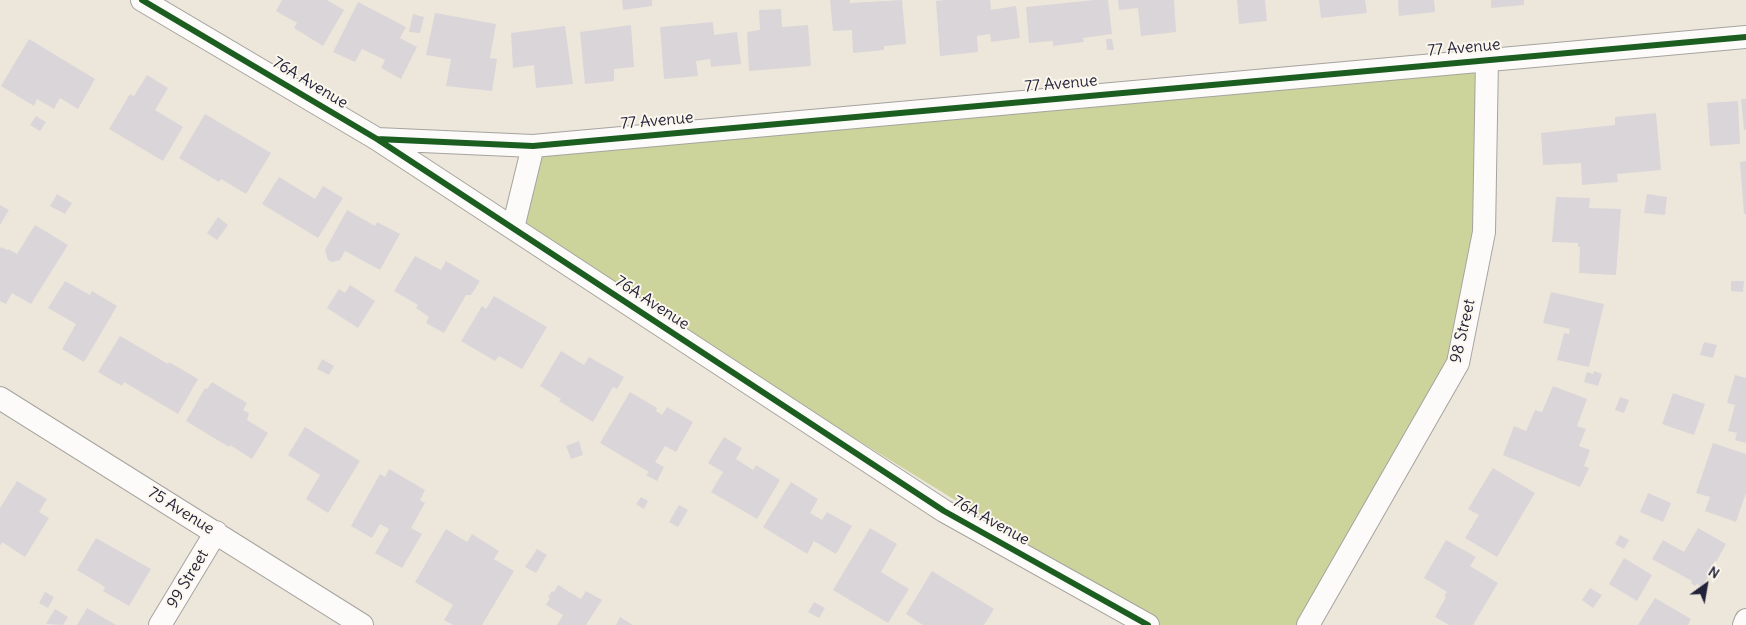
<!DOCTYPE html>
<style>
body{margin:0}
#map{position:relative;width:1746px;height:625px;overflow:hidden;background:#ede7db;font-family:Delius,sans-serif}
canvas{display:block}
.north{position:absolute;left:1681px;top:560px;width:50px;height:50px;-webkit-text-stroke:4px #fbf7ec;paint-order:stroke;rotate:32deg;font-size:14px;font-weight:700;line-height:20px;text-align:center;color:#22223b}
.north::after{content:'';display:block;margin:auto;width:18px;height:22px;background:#22223b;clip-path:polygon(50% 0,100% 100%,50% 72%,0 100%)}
</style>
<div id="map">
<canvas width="1746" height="625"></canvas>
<div class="north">N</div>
</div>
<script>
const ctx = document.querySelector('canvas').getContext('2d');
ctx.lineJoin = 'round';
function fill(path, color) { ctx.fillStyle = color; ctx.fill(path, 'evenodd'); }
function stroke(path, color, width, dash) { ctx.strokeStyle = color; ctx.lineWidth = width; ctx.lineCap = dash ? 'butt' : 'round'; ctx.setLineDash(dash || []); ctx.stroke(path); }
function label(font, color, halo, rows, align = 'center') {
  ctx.font = font + ' Delius,sans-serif'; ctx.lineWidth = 4; ctx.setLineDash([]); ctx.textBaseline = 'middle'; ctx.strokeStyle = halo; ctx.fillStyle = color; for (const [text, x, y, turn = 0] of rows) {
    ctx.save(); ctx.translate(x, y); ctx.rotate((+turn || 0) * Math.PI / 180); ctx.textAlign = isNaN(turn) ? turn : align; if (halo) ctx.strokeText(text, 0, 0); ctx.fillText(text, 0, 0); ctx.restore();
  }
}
const green = new Path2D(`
 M1487,60L1484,232L1458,363L1308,625H1158L513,228L533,146Z`);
const building = new Path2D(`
 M282,0H327L344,10L323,46L294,28L297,23L276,11Z
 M622,0H652V6L623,10Z
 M830,0H850V3L902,0L906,44L884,46V50L853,53L852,30L833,31Z
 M945,0H990L991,10L1016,6L1020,38L991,42L990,34L977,36L978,52L940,56L936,1Z
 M1095,0H1108L1112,34L1083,38L1084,42L1053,46V41L1029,43L1026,7Z
 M1118,0H1174L1176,32L1141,36L1138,8L1119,10Z
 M1237,0H1265L1267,21L1239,24Z
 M1319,0H1365L1367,13L1321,18Z
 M1398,0H1434L1435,12L1399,16Z
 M1491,0H1524V5L1491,8Z
 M358,2L406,27L400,38L417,47L401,79L381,68L385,60L362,49L355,62L333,52Z
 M781,9L782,27L808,25L811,66L749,71L747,32L760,30L759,10Z
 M435,13L496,24L490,58L497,59L492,91L446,86L451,59L426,55Z
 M413,14L424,17L420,33L409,32Z
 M713,22L714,35L737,32L741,64L711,67L710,59L696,61L698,76L664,79L660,27Z
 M631,25L634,67L614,69V81L585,84L580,32Z
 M565,26L573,84L536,88L534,65L513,68L511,33Z
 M29,39L95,79L78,109L60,98L54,109L37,99L34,106L1,86Z
 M1106,39H1112L1114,50H1107Z
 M147,75L168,88L155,110L183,127L163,161L109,129L130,94L134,96Z
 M1741,99H1746V129L1744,130Z
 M1738,101L1740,144L1710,146L1707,103Z
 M1656,113L1661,170L1617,174L1618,182L1582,185L1581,163L1543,165L1541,133L1615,125V117Z
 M205,114L271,153L246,194L221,179L219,182L179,158Z
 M36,116L46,122L40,131L30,125Z
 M1746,161V214H1744L1740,162Z
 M279,177L315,199L323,186L343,198L318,238L262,204Z
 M57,194L72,203L65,214L50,206Z
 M1647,194L1667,197L1665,215L1644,213Z
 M1556,197L1590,198L1589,208L1621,209L1616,275L1579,273L1580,247H1578V243L1552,242Z
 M0,205L9,210L0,225Z
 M347,210L375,226L377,222L400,234L380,270L345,251L340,260L332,262L328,260L325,250Z
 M218,217L228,225L217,240L207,233Z
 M35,225L68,245L31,304L12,293L6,304L0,301V249L1,247L7,250L8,249L17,254Z
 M415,256L441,270L446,261L480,281L471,295H466L444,333L426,323L429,317L416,308L418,305L394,291Z
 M65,281L90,295L92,291L117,306L84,362L62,349L76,324L48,308Z
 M1731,281H1744L1743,292L1731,291Z
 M350,285L375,301L358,328L327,308L339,289L345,293Z
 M1551,292L1604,304L1589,367L1557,360L1564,333L1569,334L1570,329L1543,323Z
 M494,296L547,327L522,369L499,356L495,361L461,341L482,306L486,309Z
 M120,336L168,364L169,362L198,379L178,414L124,382L122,386L98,372Z
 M1704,342L1717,345L1713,358L1700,355Z
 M561,351L584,365L589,357L624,377L617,389L613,387L593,422L559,401L561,399L540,386Z
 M322,359L334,366L329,375L317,369Z
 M1594,371L1602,374L1598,386L1584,382L1587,372L1593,374Z
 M1735,375L1746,378V443L1735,440L1737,433L1728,431L1735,405L1727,403Z
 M212,382L247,403L243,410L249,413L247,420L268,433L252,459L230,445L229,447L186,421L205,388L207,389Z
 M1553,386L1587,399L1577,426L1586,429L1579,446L1590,450L1584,466L1589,468L1580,487L1503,455L1514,426L1526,431L1535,410L1542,412Z
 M630,392L657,408L656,411L662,415L667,407L693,422L676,452L665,446L655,462L664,467L657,481L646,475L649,472L600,443Z
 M1673,393L1705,404L1694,435L1662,424Z
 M1620,397L1629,400L1624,413L1615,410Z
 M305,427L360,461L328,513L306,499L320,475L288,455Z
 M724,437L742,448L736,459L753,470L756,465L780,480L757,519L711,492L723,472L708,463Z
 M579,441L583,455L571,459L566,446Z
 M1713,443L1746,454V493L1736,522L1705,511L1710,497L1696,493Z
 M1493,468L1535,493L1497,557L1465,538L1479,515L1468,509Z
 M389,469L425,490L420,500L425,503L411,528L422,534L402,568L375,553L389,529L380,524L372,538L351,526L380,474L385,477Z
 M17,481L47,499L39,512L49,518L25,557L2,542L0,546V508Z
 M791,482L818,499L810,513L822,520L827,512L852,526L836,554L814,541L807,554L763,527Z
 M1648,493L1671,503L1663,522L1640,512Z
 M641,497L648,501L644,509L636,504Z
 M679,505L688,510L678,527L669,522Z
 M870,528L897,544L881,572L909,589L888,623L833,590Z
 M1698,528L1726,544L1702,587L1697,584L1695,586L1691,583L1692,581L1652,559L1663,540L1684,552Z
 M446,529L467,542L472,534L499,551L494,559L514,571L482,625H453L444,620L453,605L415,582Z
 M1620,535L1629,540L1624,549L1615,544Z
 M96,538L151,569L129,606L103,591L105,587L77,570Z
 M1446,540L1476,557L1470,566L1498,583L1473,625H1449L1435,617L1446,597L1444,596L1447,592L1424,578Z
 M537,549L547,555L536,573L525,567Z
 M1624,558L1652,575L1637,601L1609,584Z
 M932,571L994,609L984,625H923L906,614Z
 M558,585L581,599L586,591L602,600L586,625H557L563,615L546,605L550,598L548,597L552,591L554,592Z
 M1590,588L1602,595L1593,608L1582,600Z
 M45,592L54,597L48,608L39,603Z
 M1655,598L1691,619L1688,625H1638Z
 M814,602L825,608L819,618L808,612Z
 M87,608L116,625H77Z
 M55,609L68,617L63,625L46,624Z
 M620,617L633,625H616Z`);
const minor = new Path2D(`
 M142,0L377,139L944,511L1148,625
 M377,139L533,146L1746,37
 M513,228L533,146
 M0,398L362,625
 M160,625L216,532
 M1308,625L1458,363L1484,232L1487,60
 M1744,625L1746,620`);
const cycleway = new Path2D(`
 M142,0L377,139L944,511L1148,625
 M377,139L533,146L1746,37`);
const streetNames = [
 ["77 Avenue",1464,48,-5],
 ["76A Avenue",310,83,31],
 ["77 Avenue",1061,84,-5],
 ["77 Avenue",657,121,-5],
 ["76A Avenue",652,303,33],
 ["98 Street",1463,331,-77],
 ["75 Avenue",181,511,32],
 ["76A Avenue",991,521,29],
 ["99 Street",188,579,-59]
];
fill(green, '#ccd49c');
fill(building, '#dad5d9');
stroke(minor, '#a6a39e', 24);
stroke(minor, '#fcfbfa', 22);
stroke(cycleway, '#1b5e20', 6);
label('16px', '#22223b', '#fbf7ec', streetNames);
</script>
